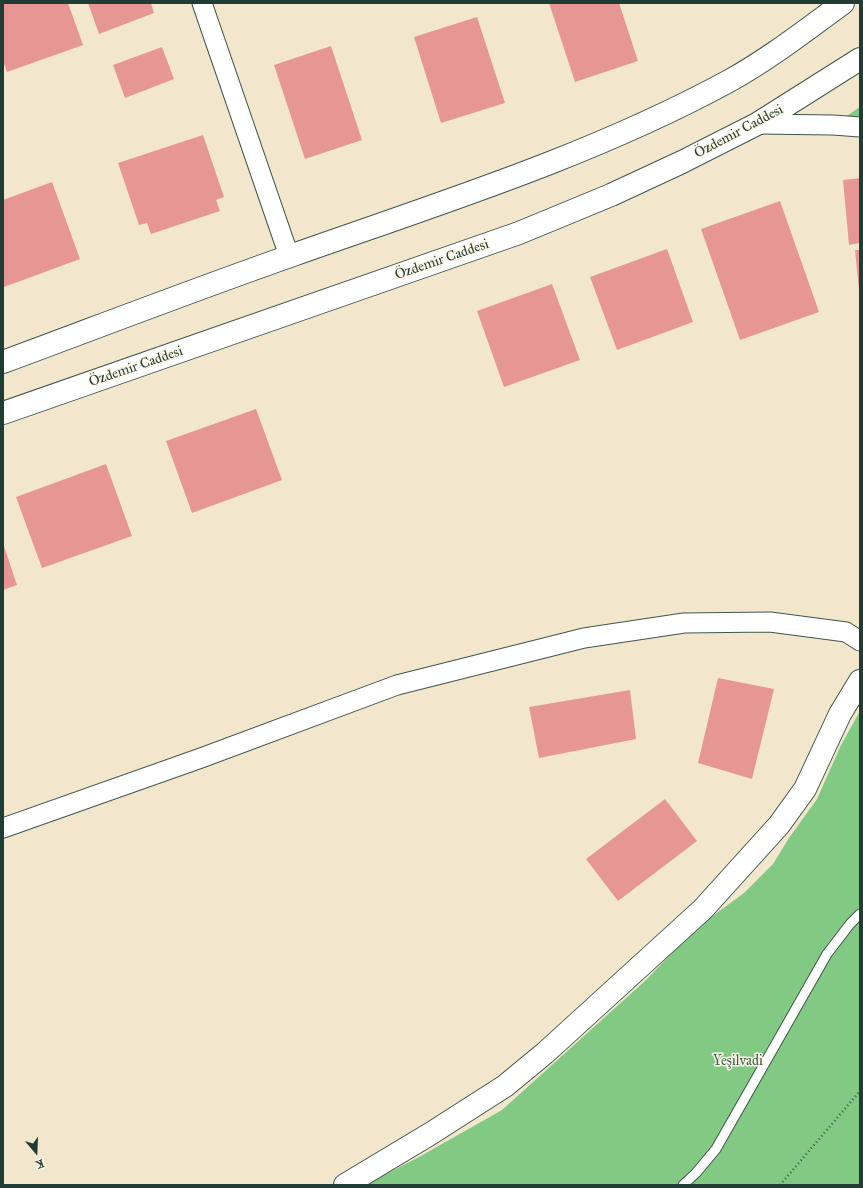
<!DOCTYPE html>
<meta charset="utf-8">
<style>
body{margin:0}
#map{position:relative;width:863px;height:1188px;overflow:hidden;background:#f2e7cc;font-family:"IM FELL Great Primer",serif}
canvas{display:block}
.frame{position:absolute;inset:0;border:4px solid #1f3d34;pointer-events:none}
.north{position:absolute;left:16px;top:1132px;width:40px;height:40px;-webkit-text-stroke:3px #fcf5e5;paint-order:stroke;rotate:161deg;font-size:11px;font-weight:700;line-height:16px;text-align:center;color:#1f3d34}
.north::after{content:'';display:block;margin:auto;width:14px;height:18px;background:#1f3d34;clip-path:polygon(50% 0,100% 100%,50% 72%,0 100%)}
</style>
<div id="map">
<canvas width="863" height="1188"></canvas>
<div class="frame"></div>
<div class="north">K</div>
</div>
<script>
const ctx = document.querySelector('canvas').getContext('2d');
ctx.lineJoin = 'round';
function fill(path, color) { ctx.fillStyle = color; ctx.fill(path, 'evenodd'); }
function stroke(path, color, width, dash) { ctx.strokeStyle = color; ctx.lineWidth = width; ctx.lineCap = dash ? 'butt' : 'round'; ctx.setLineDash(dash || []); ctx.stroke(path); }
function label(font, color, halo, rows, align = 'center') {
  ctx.font = font + ' "IM FELL Great Primer",serif'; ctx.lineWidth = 3; ctx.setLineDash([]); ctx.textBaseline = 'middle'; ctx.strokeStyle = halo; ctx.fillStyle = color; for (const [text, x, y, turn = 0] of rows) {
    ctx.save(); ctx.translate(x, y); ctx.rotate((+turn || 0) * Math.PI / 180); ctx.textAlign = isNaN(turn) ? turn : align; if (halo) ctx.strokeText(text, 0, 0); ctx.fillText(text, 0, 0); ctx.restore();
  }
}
const green = new Path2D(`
 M860,107V127L833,125Z
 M860,711V1185H365L419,1157L502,1110L646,980L695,929L744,893L773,864L789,838L817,799L841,745Z`);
const building = new Path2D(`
 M3,3H68L83,45L7,72L3,61Z
 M88,3H151L154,13L99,34Z
 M549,3H619L638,61L575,82Z
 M477,17L505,103L441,123L414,37Z
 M331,46L362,140L305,159L274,65Z
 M162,47L174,79L125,98L113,65Z
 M203,135L224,197L216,200L220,211L151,234L147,223L139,225L118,163Z
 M860,178V243L849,245L843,180Z
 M52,182L80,259L4,287L3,200Z
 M780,201L819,312L740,340L701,229Z
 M667,249L693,322L617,350L590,277Z
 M855,250H860V290H859Z
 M552,284L580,360L504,387L477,311Z
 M256,409L282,480L192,513L166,441Z
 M106,464L132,536L42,568L16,497Z
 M3,543L17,585L3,590Z
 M718,678L774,689L752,779L698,763Z
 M630,690L636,739L539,758L529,707Z
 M665,799L697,841L618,901L586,859Z`);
const path = new Path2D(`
 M780,1185L860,1091`);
const service = new Path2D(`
 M683,1185L696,1173L716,1149L827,954L850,924L860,914`);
const minor = new Path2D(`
 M202,3L289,256
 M757,124L833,125L860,127
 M3,828L201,758L397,685L584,638L684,623L770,622L846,632L860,641`);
const tertiary = new Path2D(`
 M345,1185L430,1134L505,1086L545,1053L703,909L779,825L805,789L840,714L860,681`);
const secondary = new Path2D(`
 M3,362C100,326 196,289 293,255C440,203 591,156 729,81C769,59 806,30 843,3
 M3,413L519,233L611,195L682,162L757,124L860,59`);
const streetNames = [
 ["Özdemir Caddesi",739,132,-28],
 ["Özdemir Caddesi",442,260,-19],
 ["Özdemir Caddesi",136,367,-19]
];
const parkNames = [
 ["Yeşilvadi",738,1062]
];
fill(green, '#82c984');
fill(building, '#e69794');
stroke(service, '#3f564b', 11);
stroke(minor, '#3f564b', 21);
stroke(tertiary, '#3f564b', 24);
stroke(secondary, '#3f564b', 24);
stroke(path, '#3f564b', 2.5, [1, 3]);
stroke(service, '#fff', 9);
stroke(minor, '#fff', 19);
stroke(tertiary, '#fff', 22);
stroke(secondary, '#fff', 22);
label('14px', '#1f3d34', '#fcf5e5', streetNames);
label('14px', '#386048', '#fcf5e5', parkNames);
</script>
